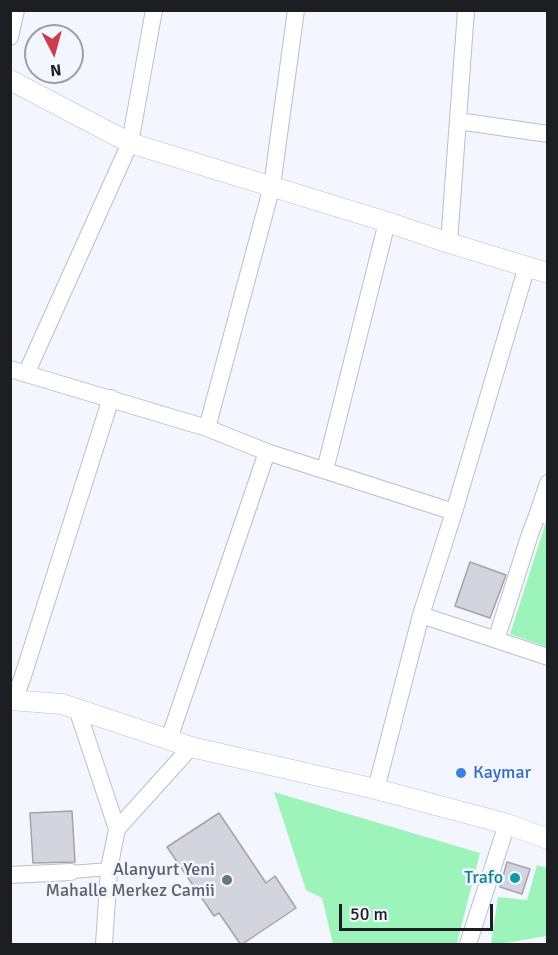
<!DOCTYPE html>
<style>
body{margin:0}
#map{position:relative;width:558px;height:955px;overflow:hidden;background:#f3f6fe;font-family:Signika,sans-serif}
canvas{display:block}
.frame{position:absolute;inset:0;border:12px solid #1d1e22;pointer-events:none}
.north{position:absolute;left:24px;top:24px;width:60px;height:60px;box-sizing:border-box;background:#f3f6fe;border:2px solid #9da0a6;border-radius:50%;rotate:174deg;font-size:16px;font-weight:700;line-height:24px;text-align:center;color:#1d1e22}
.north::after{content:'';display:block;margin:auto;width:21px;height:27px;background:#cc3c4c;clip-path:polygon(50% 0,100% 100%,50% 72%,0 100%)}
.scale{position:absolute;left:339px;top:904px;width:154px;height:27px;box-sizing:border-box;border:3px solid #1d1e22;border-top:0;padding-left:8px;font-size:18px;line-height:21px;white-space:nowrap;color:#1d1e22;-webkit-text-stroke:4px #f3f6fe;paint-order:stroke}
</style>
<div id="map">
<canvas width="558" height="955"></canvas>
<div class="frame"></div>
<div class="north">N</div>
<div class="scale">50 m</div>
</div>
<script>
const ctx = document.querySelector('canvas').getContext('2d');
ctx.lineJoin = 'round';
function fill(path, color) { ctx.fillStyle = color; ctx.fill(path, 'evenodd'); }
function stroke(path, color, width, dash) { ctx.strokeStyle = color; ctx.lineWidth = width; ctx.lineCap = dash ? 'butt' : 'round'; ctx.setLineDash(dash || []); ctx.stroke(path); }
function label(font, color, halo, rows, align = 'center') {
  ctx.font = font + ' Signika,sans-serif'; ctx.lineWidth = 5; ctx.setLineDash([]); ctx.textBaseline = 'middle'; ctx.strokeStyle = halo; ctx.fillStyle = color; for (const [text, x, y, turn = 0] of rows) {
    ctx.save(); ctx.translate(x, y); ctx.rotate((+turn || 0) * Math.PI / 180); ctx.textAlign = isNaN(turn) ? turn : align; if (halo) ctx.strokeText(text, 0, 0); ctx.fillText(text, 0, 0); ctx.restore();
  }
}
const green = new Path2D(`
 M545,525L548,526L547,647L510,634Z
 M274,792L480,853L457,943L447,944H333L322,898L306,890Z
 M537,865L547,868V936L499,944H491L498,897L527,900Z`);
const building = new Path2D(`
 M470,562L506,575L490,618L455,606Z
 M72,811L75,862L33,863L30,813Z
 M219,813L266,883L275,876L296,908L241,945L219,913L214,916L167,847Z
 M507,862L530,869L522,894L500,887Z`);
const pedestrian = new Path2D(`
 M71,872L109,869`);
const minor = new Path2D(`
 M10,37L16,10
 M458,121L548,134
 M449,243L466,10
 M10,369L207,428L267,452L454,512
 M26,374L130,143L154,10
 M207,428L272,186L296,10
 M325,470L387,222
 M538,513L548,483
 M421,615L548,657
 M496,640L530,534L538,513L548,516
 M14,700L22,679L111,398
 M77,709L117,829L109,869L104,944
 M169,739L267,452
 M376,789L421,615L454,512L527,266
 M117,829L191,747
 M10,875L71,872
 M468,944L507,824`);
const tertiary = new Path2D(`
 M10,80L130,143L387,222L449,243L548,273
 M10,700L62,704L191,747L376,789L507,824L548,839`);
const markers = [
 [461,773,6,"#3f7fe0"],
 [515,878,6,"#0f9aa8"],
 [227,880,6,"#6b7280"]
];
const shopNames = [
 ["Kaymar",473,773]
];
const worshipNames = [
 ["Alanyurt Yeni",215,870],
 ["Mahalle Merkez Camii",215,891]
];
const cultureNames = [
 ["Trafo",503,878]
];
fill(green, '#9df4bb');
fill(building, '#d3d4de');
stroke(building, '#a3a3ad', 1.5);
stroke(pedestrian, '#babfc8', 14);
stroke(minor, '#babfc8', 18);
stroke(tertiary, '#babfc8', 21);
stroke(pedestrian, '#fff', 12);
stroke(minor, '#fff', 16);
stroke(tertiary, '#fff', 20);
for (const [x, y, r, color] of markers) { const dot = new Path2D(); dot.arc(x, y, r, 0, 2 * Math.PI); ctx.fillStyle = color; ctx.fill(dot); stroke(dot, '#f3f6fe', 2); }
label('18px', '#366cbe', '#f3f6fe', shopNames, 'left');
label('18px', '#5b616d', '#f3f6fe', worshipNames, 'right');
label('18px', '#0d838f', '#f3f6fe', cultureNames, 'right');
</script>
